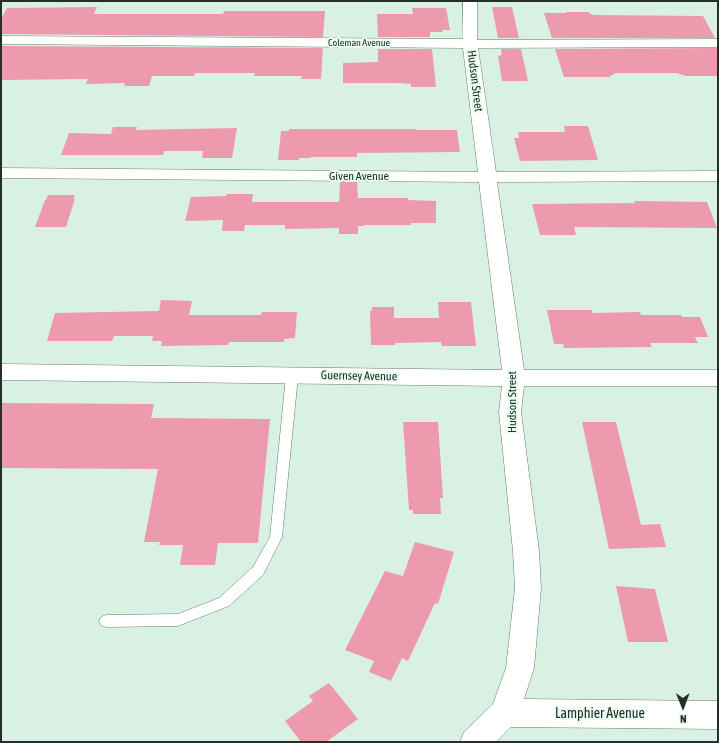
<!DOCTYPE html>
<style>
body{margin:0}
#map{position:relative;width:719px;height:743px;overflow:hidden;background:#d9f1e3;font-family:"Asap Condensed",sans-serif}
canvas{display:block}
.frame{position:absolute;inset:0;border:2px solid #252e29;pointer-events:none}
.north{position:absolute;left:663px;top:687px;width:40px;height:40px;-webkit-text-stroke:3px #e7fef0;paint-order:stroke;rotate:179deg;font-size:11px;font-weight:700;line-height:16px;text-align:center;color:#252e29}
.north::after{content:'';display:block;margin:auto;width:14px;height:18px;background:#252e29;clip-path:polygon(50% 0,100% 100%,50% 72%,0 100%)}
</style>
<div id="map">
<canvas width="719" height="743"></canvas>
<div class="frame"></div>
<div class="north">N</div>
</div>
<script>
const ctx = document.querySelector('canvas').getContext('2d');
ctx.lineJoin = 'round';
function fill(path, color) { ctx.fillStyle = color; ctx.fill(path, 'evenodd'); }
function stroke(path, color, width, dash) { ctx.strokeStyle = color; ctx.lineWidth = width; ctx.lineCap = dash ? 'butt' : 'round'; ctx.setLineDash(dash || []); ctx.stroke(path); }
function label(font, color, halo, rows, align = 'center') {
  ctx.font = font + ' "Asap Condensed",sans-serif'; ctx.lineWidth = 4; ctx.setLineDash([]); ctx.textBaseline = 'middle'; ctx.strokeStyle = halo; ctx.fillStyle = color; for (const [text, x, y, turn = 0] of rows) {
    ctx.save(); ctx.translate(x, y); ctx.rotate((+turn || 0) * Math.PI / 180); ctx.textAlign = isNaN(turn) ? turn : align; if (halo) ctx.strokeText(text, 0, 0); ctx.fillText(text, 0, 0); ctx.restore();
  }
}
const building = new Path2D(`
 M97,7L94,14H223L224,11H325L323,37L1,34V19L7,8Z
 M492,7H512L519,38H498Z
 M412,8H446L450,30H442L443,32H430V37H378L377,14H413Z
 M566,12H588L593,15L703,16L715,38H552L544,13H566Z
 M1,46L323,48L321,79H301L302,76H254L255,73H195L194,76H152L149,86H124L125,83L86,84L88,79L1,80Z
 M718,48V76H686L676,73H616L609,77H564L555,49Z
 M378,49H432L436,87H411V84L397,83H343V63L378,62Z
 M501,49H521L528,81H502L498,56L502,55Z
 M564,126H588L598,160L520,161L514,138H519L518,132H565Z
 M113,127H137L136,130L237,128L232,158H202L203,151H164L163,155H61L69,133L111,134Z
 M289,129H416V130H457L460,152L357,153V157H310V158H299V160H278L281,131H289Z
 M340,182H357L358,198H408V200L436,201V223H411V225H364V226H358V234H339V228L285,229V225H245L244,231H222L223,220L185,221L191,197L226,196L227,194H253L252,202H339Z
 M48,195H75L73,199H75L66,227H35L45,200H46Z
 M634,201L707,202L717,228L574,227L576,235H540L532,204L635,203Z
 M161,300L192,301L189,315H261L262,312H297L295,338L284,339V342H229L228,345L161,346L162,341H152L153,336H114L112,341H47L55,313L159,311Z
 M438,302H471L476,346H442L441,342L395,343V345H371L370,311H372V307H394V318H439Z
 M547,310H592V313L640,312L641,315H681L682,317H700L708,337H695L698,343H650L652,347L564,348L563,344H554Z
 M1,403L154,404L151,418L270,419L258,543H218L215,565H180L183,545H159L160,542H144L158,469L1,468Z
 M403,422H438L443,498H440L441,514H413V510H409Z
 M582,422H616L641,525L660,524L666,547L609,549Z
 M415,542L454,552L438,604L435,603L408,661L402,658L391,681L369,672L374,661L345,650L385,571L403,576Z
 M616,586L655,589L668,642H628Z
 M329,683L358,719L326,742H301L285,721L313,701L309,696Z`);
const lane = new Path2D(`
 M292,372L296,373L298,376L282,537L263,575L229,606L178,626L106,627L101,625L99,621L101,617L106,615L178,614L219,598L253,567L270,537L286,376L288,373Z`);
const street = new Path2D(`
 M463,1H477V40L718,39V47L478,48L496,172L718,171V181L497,182L524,370H718V386H524L521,412L539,551L541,588L534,668L524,699L718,701V729L511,727L496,742H460L464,732L493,704L506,668L515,588L513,551L499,412L502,386L1,380V364L502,370L479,182L1,178V168L478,172L463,48L1,44V36L463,39Z`);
const farStreetnames = [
 ["Coleman Avenue",359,43]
];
const streetNames = [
 ["Hudson Street",475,81,83],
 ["Given Avenue",359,176],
 ["Guernsey Avenue",359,376,1],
 ["Hudson Street",512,402,-90]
];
const nearStreetnames = [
 ["Lamphier Avenue",600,714]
];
fill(building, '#ed9aae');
stroke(lane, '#677c70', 1);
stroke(street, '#677c70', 1);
fill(lane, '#fff');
fill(street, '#fff');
label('10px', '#252e29', '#e7fef0', farStreetnames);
label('12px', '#252e29', '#e7fef0', streetNames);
label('14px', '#252e29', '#e7fef0', nearStreetnames);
</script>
